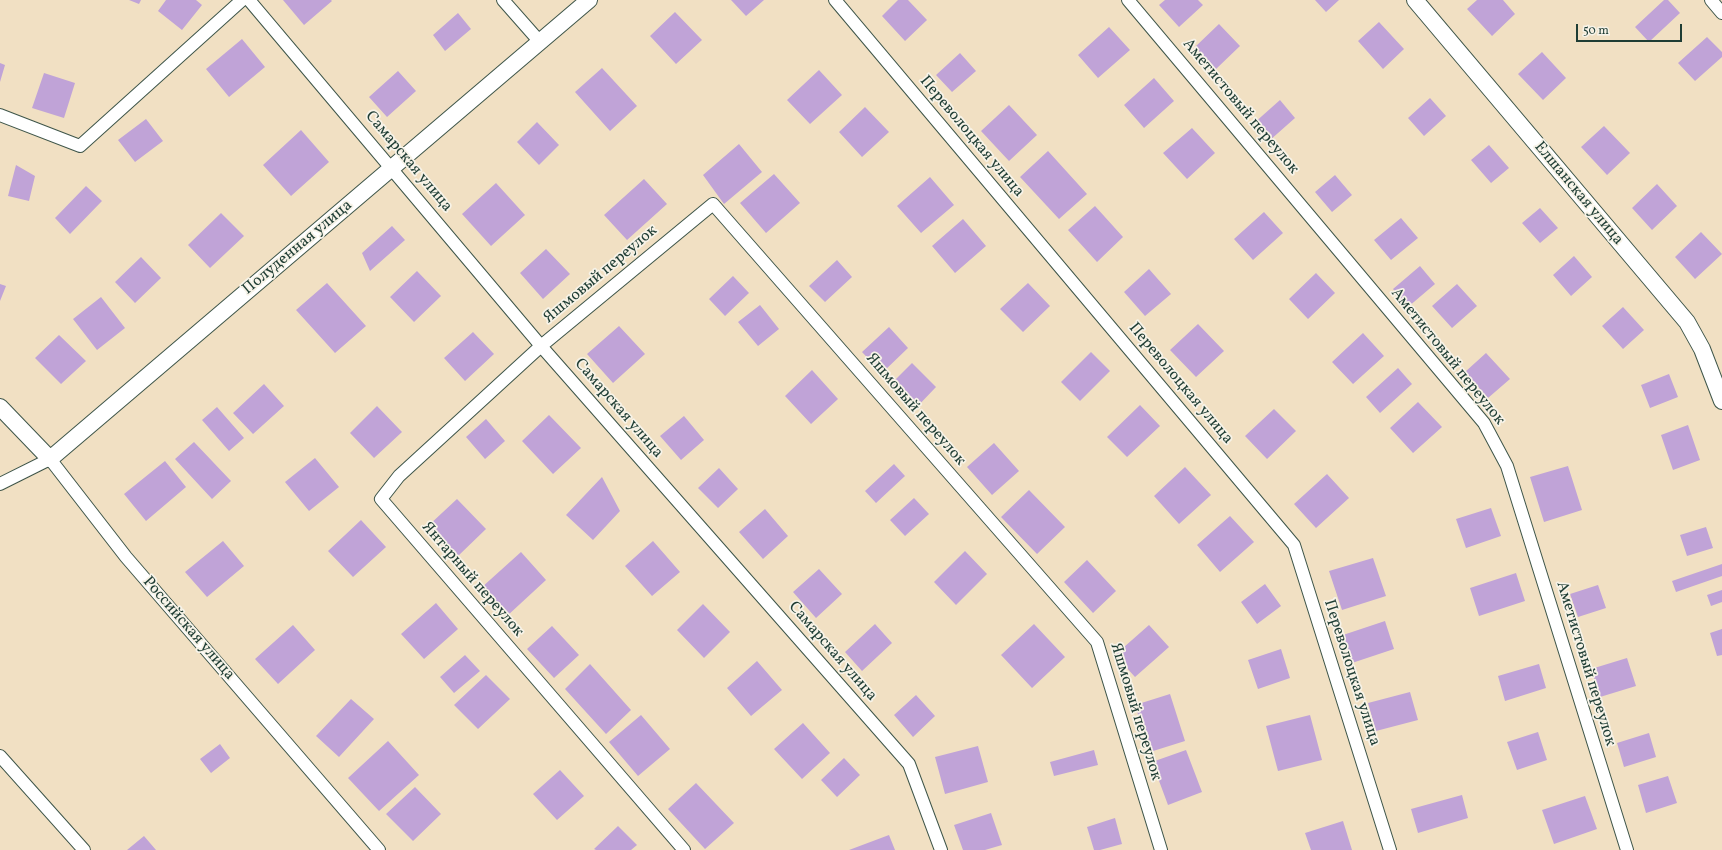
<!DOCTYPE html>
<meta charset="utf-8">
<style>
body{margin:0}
#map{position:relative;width:1722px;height:850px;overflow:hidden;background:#f1e0c3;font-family:Vollkorn,serif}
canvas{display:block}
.scale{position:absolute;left:1576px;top:24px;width:106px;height:18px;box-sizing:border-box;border:2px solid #1f3d34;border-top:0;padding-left:5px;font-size:12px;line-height:14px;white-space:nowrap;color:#1f3d34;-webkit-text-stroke:3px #f7f3e8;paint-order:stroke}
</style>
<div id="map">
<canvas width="1722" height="850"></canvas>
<div class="scale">50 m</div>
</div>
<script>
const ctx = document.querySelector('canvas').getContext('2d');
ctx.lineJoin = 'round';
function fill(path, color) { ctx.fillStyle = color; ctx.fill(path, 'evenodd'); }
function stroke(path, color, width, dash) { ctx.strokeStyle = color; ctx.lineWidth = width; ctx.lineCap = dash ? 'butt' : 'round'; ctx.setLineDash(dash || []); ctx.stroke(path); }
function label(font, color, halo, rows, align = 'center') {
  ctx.font = font + ' Vollkorn,serif'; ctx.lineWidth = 3.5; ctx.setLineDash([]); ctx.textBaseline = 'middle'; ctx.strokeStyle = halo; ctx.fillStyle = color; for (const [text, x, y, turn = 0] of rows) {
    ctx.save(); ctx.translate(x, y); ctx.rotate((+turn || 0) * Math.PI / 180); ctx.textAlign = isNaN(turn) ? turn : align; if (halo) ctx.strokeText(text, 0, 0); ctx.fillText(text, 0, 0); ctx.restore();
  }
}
const building = new Path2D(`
 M129,0H141L139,4Z
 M166,0H196L202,5L182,30L158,11Z
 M283,0H331L332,1L304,25Z
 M731,0H764L746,16Z
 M898,0H908L927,20L905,41L882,16Z
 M1165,0H1198L1203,5L1179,27L1159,5Z
 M1315,0H1339L1326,12Z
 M1477,0H1503L1515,14L1492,36L1467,9Z
 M1664,0H1668L1680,13L1649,42L1635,27Z
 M675,12L702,40L676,64L650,36Z
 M458,13L471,29L445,51L433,35Z
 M1379,22L1404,49L1383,69L1358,41Z
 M1219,24L1240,46L1216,69L1195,47Z
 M1109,27L1130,50L1098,78L1078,55Z
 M1707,37L1722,52V57L1695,81L1678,63Z
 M242,39L265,67L229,97L206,69Z
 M1542,52L1566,78L1543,100L1518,74Z
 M960,53L976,71L952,92L936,75Z
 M0,63L5,65L0,82Z
 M602,68L637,106L610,131L575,92Z
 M819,70L842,95L810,124L787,100Z
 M398,71L416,91L387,117L369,97Z
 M44,73L75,83L64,118L32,108Z
 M1154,78L1174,101L1144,128L1124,105Z
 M1430,98L1446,116L1424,136L1408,118Z
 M1280,100L1295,118L1269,141L1253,124Z
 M1009,105L1037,135L1009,161L981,131Z
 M865,107L889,132L862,157L839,132Z
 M146,119L163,141L135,162L118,140Z
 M537,122L559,145L539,165L517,142Z
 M1604,126L1630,153L1607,175L1581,147Z
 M1192,128L1215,153L1187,179L1163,153Z
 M301,130L329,162L291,196L263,165Z
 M739,144L762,172L724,204L703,175Z
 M1489,145L1509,168L1491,183L1471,160Z
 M1048,151L1087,194L1059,219L1020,177Z
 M16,165L35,176L29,201L8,196Z
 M774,174L800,203L766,233L740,203Z
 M1335,175L1352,195L1332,212L1315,192Z
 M930,177L954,205L921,233L897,206Z
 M644,179L667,204L627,240L604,215Z
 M496,183L525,215L491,246L462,214Z
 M1657,184L1677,206L1652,230L1632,208Z
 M86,186L102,201L70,234L55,218Z
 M1095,206L1123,237L1097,262L1068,230Z
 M1540,208L1558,228L1540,243L1522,223Z
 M1264,212L1283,233L1253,260L1234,239Z
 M221,213L244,236L210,268L188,245Z
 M1401,218L1418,238L1391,260L1374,240Z
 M963,219L986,246L955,273L932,246Z
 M392,226L405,240L370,271L362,253Z
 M1701,232L1722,254L1695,279L1675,257Z
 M546,249L570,274L543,299L520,273Z
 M1574,256L1592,277L1571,296L1553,275Z
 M141,257L161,278L135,303L115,282Z
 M837,260L852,277L825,302L809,286Z
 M1420,266L1435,284L1408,307L1393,289Z
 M1149,269L1171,294L1145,316L1124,292Z
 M417,271L441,296L414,322L390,297Z
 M1316,273L1335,293L1308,319L1289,299Z
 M733,276L749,293L725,316L709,299Z
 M327,283L366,326L335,353L296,310Z
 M1028,283L1050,306L1023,332L1000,309Z
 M0,284L6,286L0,301Z
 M1457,284L1477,306L1452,328L1432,306Z
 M101,297L125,328L97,350L73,319Z
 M760,305L779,329L758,346L738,322Z
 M1623,307L1644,330L1623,349L1602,326Z
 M1198,324L1224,351L1196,377L1170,350Z
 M619,326L645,354L613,383L587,354Z
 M889,327L908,348L882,373L862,352Z
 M473,332L494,354L465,381L444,358Z
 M1363,333L1384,356L1353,384L1332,362Z
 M59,335L86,361L61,384L35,358Z
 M1091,352L1110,371L1080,401L1061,382Z
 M1486,353L1510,379L1488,398L1465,372Z
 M912,363L936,387L915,409L890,385Z
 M1398,368L1412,384L1380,413L1366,397Z
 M812,370L838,399L811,424L785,396Z
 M1669,374L1678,397L1650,408L1641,385Z
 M264,384L284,406L253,434L233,413Z
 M1418,402L1442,427L1413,453L1390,428Z
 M1140,405L1160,426L1127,457L1107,437Z
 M377,406L402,432L374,458L350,433Z
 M217,407L244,438L229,451L202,420Z
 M1274,409L1296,431L1267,459L1245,436Z
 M549,415L581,448L553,474L522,441Z
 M684,416L704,440L681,460L660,436Z
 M486,419L505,441L485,459L466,437Z
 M1688,425L1700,460L1673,470L1661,435Z
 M194,442L231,481L212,499L175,459Z
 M994,443L1019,471L992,495L967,467Z
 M315,458L339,487L309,511L285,482Z
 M165,461L186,487L146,521L124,494Z
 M894,464L905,476L876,503L865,491Z
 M1568,466L1582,510L1544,522L1530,477Z
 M1185,467L1211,495L1179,524L1154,496Z
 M719,468L738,489L718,508L698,488Z
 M1327,474L1349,498L1316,528L1294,504Z
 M602,477L620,511L593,540L566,515Z
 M1029,490L1065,527L1037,554L1001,517Z
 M914,498L929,514L905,536L890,520Z
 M457,499L486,529L457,557L428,526Z
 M1491,508L1501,536L1466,548L1456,519Z
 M765,509L788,536L763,559L739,532Z
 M1230,516L1254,542L1220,572L1197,545Z
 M361,520L386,547L353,577L328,551Z
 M1706,527L1713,548L1687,556L1680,535Z
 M223,541L244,566L207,597L185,572Z
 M653,541L680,572L652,596L625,566Z
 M965,551L987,574L956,605L934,582Z
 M521,552L546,580L507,616L481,588Z
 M1373,558L1386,596L1342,610L1329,571Z
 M1087,560L1116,591L1093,613L1064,582Z
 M1722,564V576L1676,592L1672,581Z
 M819,569L842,594L816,618L793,592Z
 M1516,573L1525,601L1479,616L1470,588Z
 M1265,584L1281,606L1257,624L1241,602Z
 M1598,585L1606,608L1578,617L1570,594Z
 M1722,590V602L1711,606L1707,595Z
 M436,603L458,629L424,659L401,634Z
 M703,604L730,632L704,658L677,630Z
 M1385,621L1394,649L1352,663L1343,635Z
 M875,624L892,643L862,671L845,652Z
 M1034,624L1065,657L1032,688L1001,655Z
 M293,625L315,650L278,684L255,659Z
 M1149,625L1169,647L1135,677L1115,655Z
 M552,626L579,655L554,678L527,649Z
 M1722,629V655L1717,656L1710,633Z
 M1281,649L1290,678L1258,689L1248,660Z
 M465,655L480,671L454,693L440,677Z
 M1627,658L1636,686L1600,697L1591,669Z
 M757,661L782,690L751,716L727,688Z
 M590,664L631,710L606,734L565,689Z
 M1539,664L1546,688L1505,701L1498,676Z
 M486,675L510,699L478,729L454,705Z
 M1410,692L1418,720L1376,731L1368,703Z
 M1170,694L1185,741L1150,752L1135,705Z
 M916,695L935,716L913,737L894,715Z
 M351,699L374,719L339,757L316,736Z
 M641,715L670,749L638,776L609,742Z
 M1310,715L1322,760L1278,771L1266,726Z
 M803,723L830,753L802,779L774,749Z
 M1538,732L1547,760L1517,770L1507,742Z
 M1649,733L1656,757L1624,767L1617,743Z
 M388,741L419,775L379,811L348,778Z
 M220,744L230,758L211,773L200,759Z
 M978,746L988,782L945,794L935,757Z
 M1094,750L1098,765L1054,776L1050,762Z
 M1186,750L1202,792L1168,805L1152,762Z
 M844,758L860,775L837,797L821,780Z
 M560,770L584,796L557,820L533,794Z
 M1668,776L1677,803L1646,813L1638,785Z
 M696,783L734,823L705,849L668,809Z
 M415,787L441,814L413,841L386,814Z
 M1462,795L1468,818L1418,833L1411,809Z
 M1585,796L1597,829L1554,844L1542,810Z
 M991,813L1002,845L985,850H963L954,825Z
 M1115,818L1122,844L1100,850H1094L1087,827Z
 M1343,821L1352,850H1311L1305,833Z
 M618,826L637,845L631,850H596L594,849Z
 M889,835L895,850H849Z
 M144,836L156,850H127Z`);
const street = new Path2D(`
 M249,0L541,346L909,764L941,850
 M503,0L540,42
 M835,0L1294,545L1390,850
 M1128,0L1484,423L1507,466L1627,850
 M1711,0L1722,13
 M0,115L80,146L242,0
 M0,484L50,459L126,557L379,850
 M0,756L84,850
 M684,850L381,499L399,476L541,346L713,204L1097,642L1161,850`);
const secondary = new Path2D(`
 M1415,0L1687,322L1702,349L1722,401
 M0,407L50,459L589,0`);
const streetNames = [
 ["Аметистовый переулок",1240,107,50],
 ["Переволоцкая улица",971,137,50],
 ["Самарская улица",408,162,50],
 ["Елшанская улица",1578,194,50],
 ["Полуденная улица",298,248,-40],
 ["Яшмовый переулок",601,275,-40],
 ["Аметистовый переулок",1447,357,51],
 ["Переволоцкая улица",1180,384,50],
 ["Самарская улица",618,409,49],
 ["Яшмовый переулок",915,410,49],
 ["Янтарный переулок",472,580,49],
 ["Российская улица",188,629,49],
 ["Самарская улица",832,652,49],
 ["Аметистовый переулок",1585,664,73],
 ["Переволоцкая улица",1351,673,72],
 ["Яшмовый переулок",1135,712,73]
];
fill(building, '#c0a3d7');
stroke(street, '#3e5549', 14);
stroke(secondary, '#3e5549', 18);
stroke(street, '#fff', 12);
stroke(secondary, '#fff', 16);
label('16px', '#1f3d34', '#f7f3e8', streetNames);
</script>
